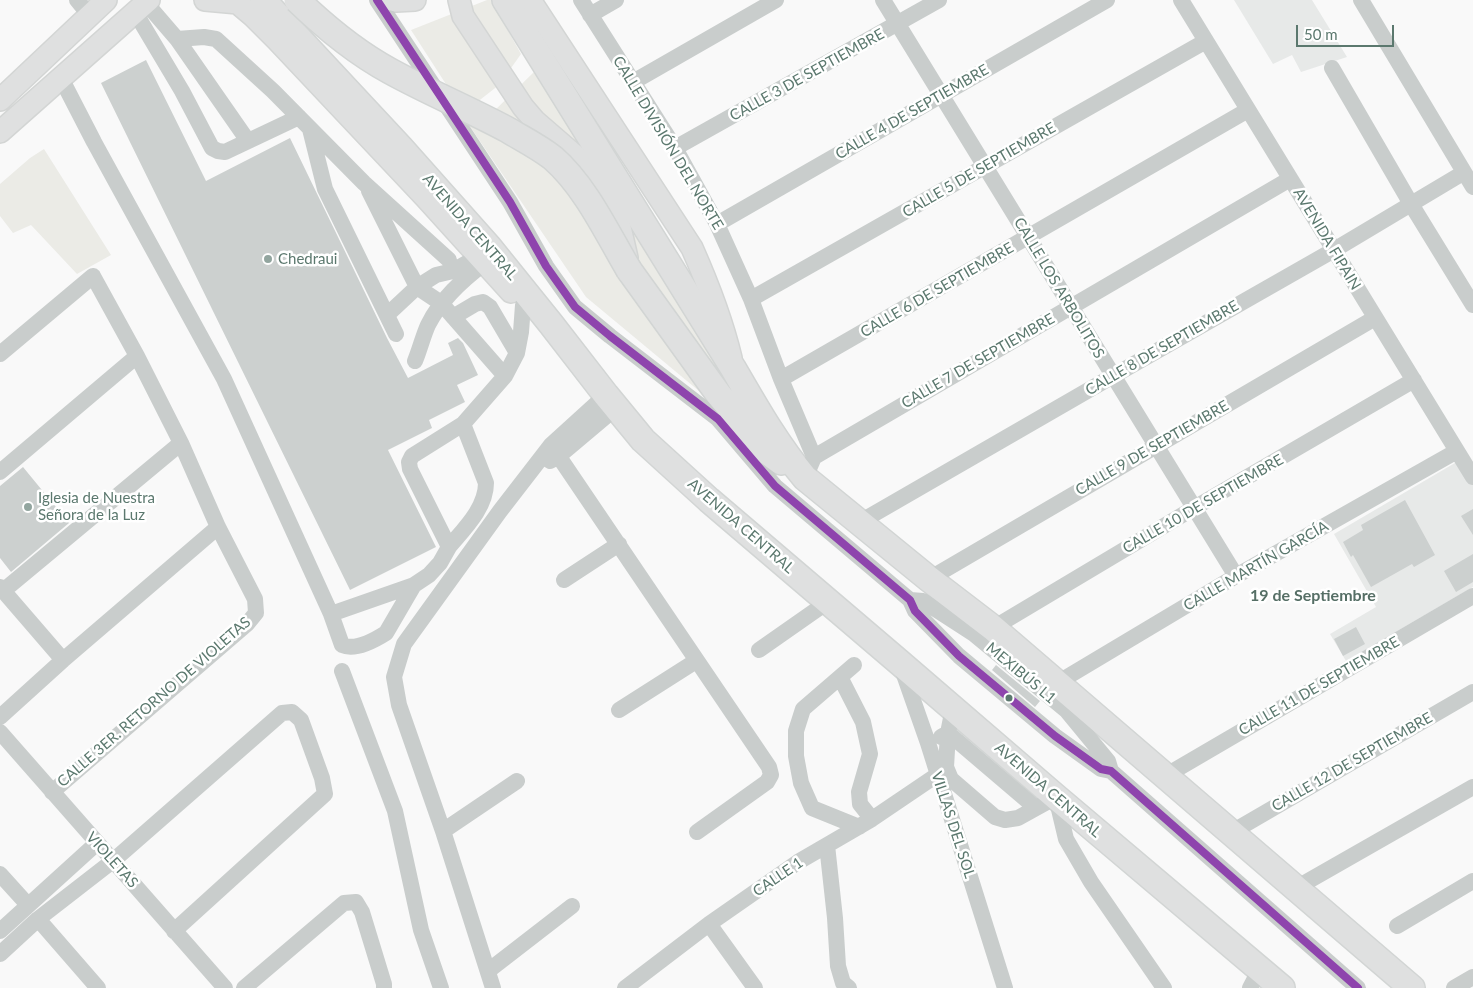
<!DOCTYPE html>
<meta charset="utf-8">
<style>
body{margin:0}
#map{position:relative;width:1473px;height:988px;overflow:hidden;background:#f9f9f9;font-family:Lato,sans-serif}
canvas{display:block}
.scale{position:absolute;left:1296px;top:25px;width:98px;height:22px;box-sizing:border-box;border:2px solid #5b786e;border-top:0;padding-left:6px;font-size:15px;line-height:18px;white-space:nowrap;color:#5b786e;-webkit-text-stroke:4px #fff;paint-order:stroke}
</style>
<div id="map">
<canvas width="1473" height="988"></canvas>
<div class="scale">50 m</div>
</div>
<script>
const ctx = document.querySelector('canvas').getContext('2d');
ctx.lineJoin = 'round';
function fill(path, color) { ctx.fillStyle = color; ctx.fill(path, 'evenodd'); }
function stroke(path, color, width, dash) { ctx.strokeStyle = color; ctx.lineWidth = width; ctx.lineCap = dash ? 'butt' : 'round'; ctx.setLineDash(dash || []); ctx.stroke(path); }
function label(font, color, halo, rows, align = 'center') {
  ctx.font = font + ' Lato,sans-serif'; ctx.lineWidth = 5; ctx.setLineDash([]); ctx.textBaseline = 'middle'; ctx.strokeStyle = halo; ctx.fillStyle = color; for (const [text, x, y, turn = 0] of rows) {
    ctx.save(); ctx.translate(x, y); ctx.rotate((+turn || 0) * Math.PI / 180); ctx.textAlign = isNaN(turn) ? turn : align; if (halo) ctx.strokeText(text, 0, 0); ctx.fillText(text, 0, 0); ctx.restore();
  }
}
const built = new Path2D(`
 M1234,0H1312L1347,57L1301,72L1292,55L1273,64Z
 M1460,460L1473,482V587L1346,661L1330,634L1376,607L1334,534Z`);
const green = new Path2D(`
 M487,0H491L521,54L499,85L476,103L462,109L411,30Z
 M534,72L693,320L764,445L586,297L469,125L491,114Z
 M44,149L111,255L77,274L31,225L13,233L0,216V184L30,158Z`);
const building = new Path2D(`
 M146,60L206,181L290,138L387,338L408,378L453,355L448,343L458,338L463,343L478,375L457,385L465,402L429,420L432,428L388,450L436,547L350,590L101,83Z
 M23,467L69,523L11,572L0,558V486Z
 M1405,500L1435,555L1414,567L1412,564L1371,587L1353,555L1351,557L1343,542L1363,530L1361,525Z
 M1473,509V535L1461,516Z
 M1473,554V582L1456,592L1444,571Z
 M1356,627L1365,644L1343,656L1334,639Z
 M996,665L1040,701L1035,707L992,670Z`);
const minor = new Path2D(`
 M77,0L90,16
 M377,0L510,202L546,266L575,307L610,336L718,419L775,486L910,600L915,611L959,656L1055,736L1101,769L1111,771L1358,988
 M581,0L675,148L717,224L751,299L781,379L814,457
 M883,0L1236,576
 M1181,0L1473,477
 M1361,0L1473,187
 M146,3L177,39L248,141
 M135,12L182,91L212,148L218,151L225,152L299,117
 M590,15L616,0
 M177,39L204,37L216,39L273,91L364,183L449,260
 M1332,68L1411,204L1473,305
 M61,78L94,142L224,379L331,614L342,645C355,651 375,640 386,633L414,585
 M633,82L776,0
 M310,129L325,189L396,334
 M675,148L939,0
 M369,191L417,287L441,303L505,376
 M717,224L1107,0
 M751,299L1206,41
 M387,315L417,287L436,275L453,271L479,256
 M453,317L475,304L483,302L490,307L517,353
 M0,354L93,276L137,356L181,443L218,527L255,599L256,613L247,624L52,792
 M415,361C420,349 423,336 428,325C441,299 462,280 485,263
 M781,379L1248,110
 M463,424L486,483C486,508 464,529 449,547L410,469L409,462L412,456L463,424L505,376L517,353L521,332L523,305
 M551,445L769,767L771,775L767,782L697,832
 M550,461L559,456L616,408
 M0,472L137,356
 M805,478L814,457L1290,179
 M860,522L1113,376L1334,250L1463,173
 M929,579L1375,318
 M564,580L619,544
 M0,587L63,660
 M3,591L181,443
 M910,600L923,601L974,634L1066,710L1108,761L1111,771
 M331,614L414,585L429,575L440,563L449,547
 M993,628L1194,508L1414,380
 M759,650L829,601
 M854,665L803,709L796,731V756L801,783L812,808L859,827
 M901,666L928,743L1005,988
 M342,671L395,811L421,930L441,988
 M840,677L863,722L870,754L859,792L860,804L872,819
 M1057,683L1236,576L1457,451
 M953,708L948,733L946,767L951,779L995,817L1005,820L1018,818L1056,797L1066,839L1091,882L1164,988
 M619,710L696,661
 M0,717L63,660L218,527
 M0,732L225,988
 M941,737L948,733L1036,808
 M1165,776L1473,596
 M443,831L517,781
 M1232,832L1473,692
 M827,845L835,918L838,966L843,983L849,988
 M0,874L28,905
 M1296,888L1473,787
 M38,919L98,988
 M709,924L755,988
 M1397,926L1473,881
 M0,931L97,843
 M0,954L38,919L114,860L282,713L292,712L301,720L322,778L325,794L174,931
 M488,971L572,906
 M244,988L344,903L356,902L362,912L384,984V988
 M493,988L443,831L399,705L394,677L404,644L500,511L551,445L606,395
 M625,988L709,924L798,862L872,819L937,775
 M1250,988L1260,969
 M1454,988L1473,977`);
const major = new Path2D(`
 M205,0L238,3V0
 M234,0L253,16L277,40L425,197L511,292
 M392,0L396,1L415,0
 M459,0L463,16L523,107L535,121L579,159L605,197L620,227L627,258
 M530,0L692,248C708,284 722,320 731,358
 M0,100L106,0
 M0,132L149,0`);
const highway = new Path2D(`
 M263,0L401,148L489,247L551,324L606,395L643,440L709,500L899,662L1056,797L1282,988
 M505,0L733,368C755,406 777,445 805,478L929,579L993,628L1412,988
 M629,270L719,395L766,451L781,462`);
const highwayBridge = new Path2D(`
 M297,0C325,27 355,52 390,71C428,92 469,109 508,130C523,139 539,147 553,158C586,187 607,233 629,270`);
const bus1 = new Path2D(`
 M377,0L510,202L546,266L575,307L610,336L718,419L775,486L910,600L915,611L959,656L1055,736L1101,769L1111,771L1358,988`);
const markers = [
 [268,259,5,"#92a59f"],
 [28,507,5,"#92a59f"],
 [1009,698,4.5,"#5b786e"]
];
const streetNames = [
 ["CALLE 3 DE SEPTIEMBRE",807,75,-29],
 ["CALLE 4 DE SEPTIEMBRE",912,112,-30],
 ["CALLE DIVISIÓN DEL NORTE",668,143,59],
 ["CALLE 5 DE SEPTIEMBRE",979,170,-30],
 ["AVENIDA CENTRAL",470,227,49],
 ["AVENIDA FIPAIN",1327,239,59],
 ["CALLE LOS ARBOLITOS",1059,288,59],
 ["CALLE 6 DE SEPTIEMBRE",937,290,-30],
 ["CALLE 8 DE SEPTIEMBRE",1162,348,-30],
 ["CALLE 7 DE SEPTIEMBRE",978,361,-30],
 ["CALLE 9 DE SEPTIEMBRE",1152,448,-30],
 ["CALLE 10 DE SEPTIEMBRE",1203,504,-30],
 ["AVENIDA CENTRAL",741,526,41],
 ["CALLE MARTÍN GARCÍA",1256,566,-30],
 ["MEXIBÚS L1",1021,673,40],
 ["CALLE 11 DE SEPTIEMBRE",1319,686,-30],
 ["CALLE 3ER. RETORNO DE VIOLETAS",154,702,-41],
 ["CALLE 12 DE SEPTIEMBRE",1352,762,-30],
 ["AVENIDA CENTRAL",1048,790,41],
 ["VILLAS DEL SOL",953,825,72],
 ["VIOLETAS",112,860,48],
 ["CALLE 1",778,877,-34]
];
const poiNames = [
 ["Chedraui",278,259],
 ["Iglesia de Nuestra",38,498],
 ["Señora de la Luz",38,515]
];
const neighbourhoodNames = [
 ["19 de Septiembre",1313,596]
];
fill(built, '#e7e9e8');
fill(green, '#ebebe6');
fill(building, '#ccd0cf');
stroke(major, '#d3d5d4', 24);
stroke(highway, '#d2d5d4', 28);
stroke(minor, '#c9cdcc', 16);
stroke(major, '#dfe0e0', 21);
stroke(highway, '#dfe0e0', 25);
stroke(highwayBridge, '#d2d5d4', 28, []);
stroke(highwayBridge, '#dfe0e0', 25);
stroke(bus1, '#8e44ad', 8);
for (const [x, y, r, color] of markers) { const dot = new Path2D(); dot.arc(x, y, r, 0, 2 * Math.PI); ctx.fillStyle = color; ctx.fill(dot); stroke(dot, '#fff', 2); }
label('15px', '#5b786e', '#fff', streetNames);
label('15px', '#5b786e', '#fff', poiNames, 'left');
label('bold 16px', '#566f66', '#fff', neighbourhoodNames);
</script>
